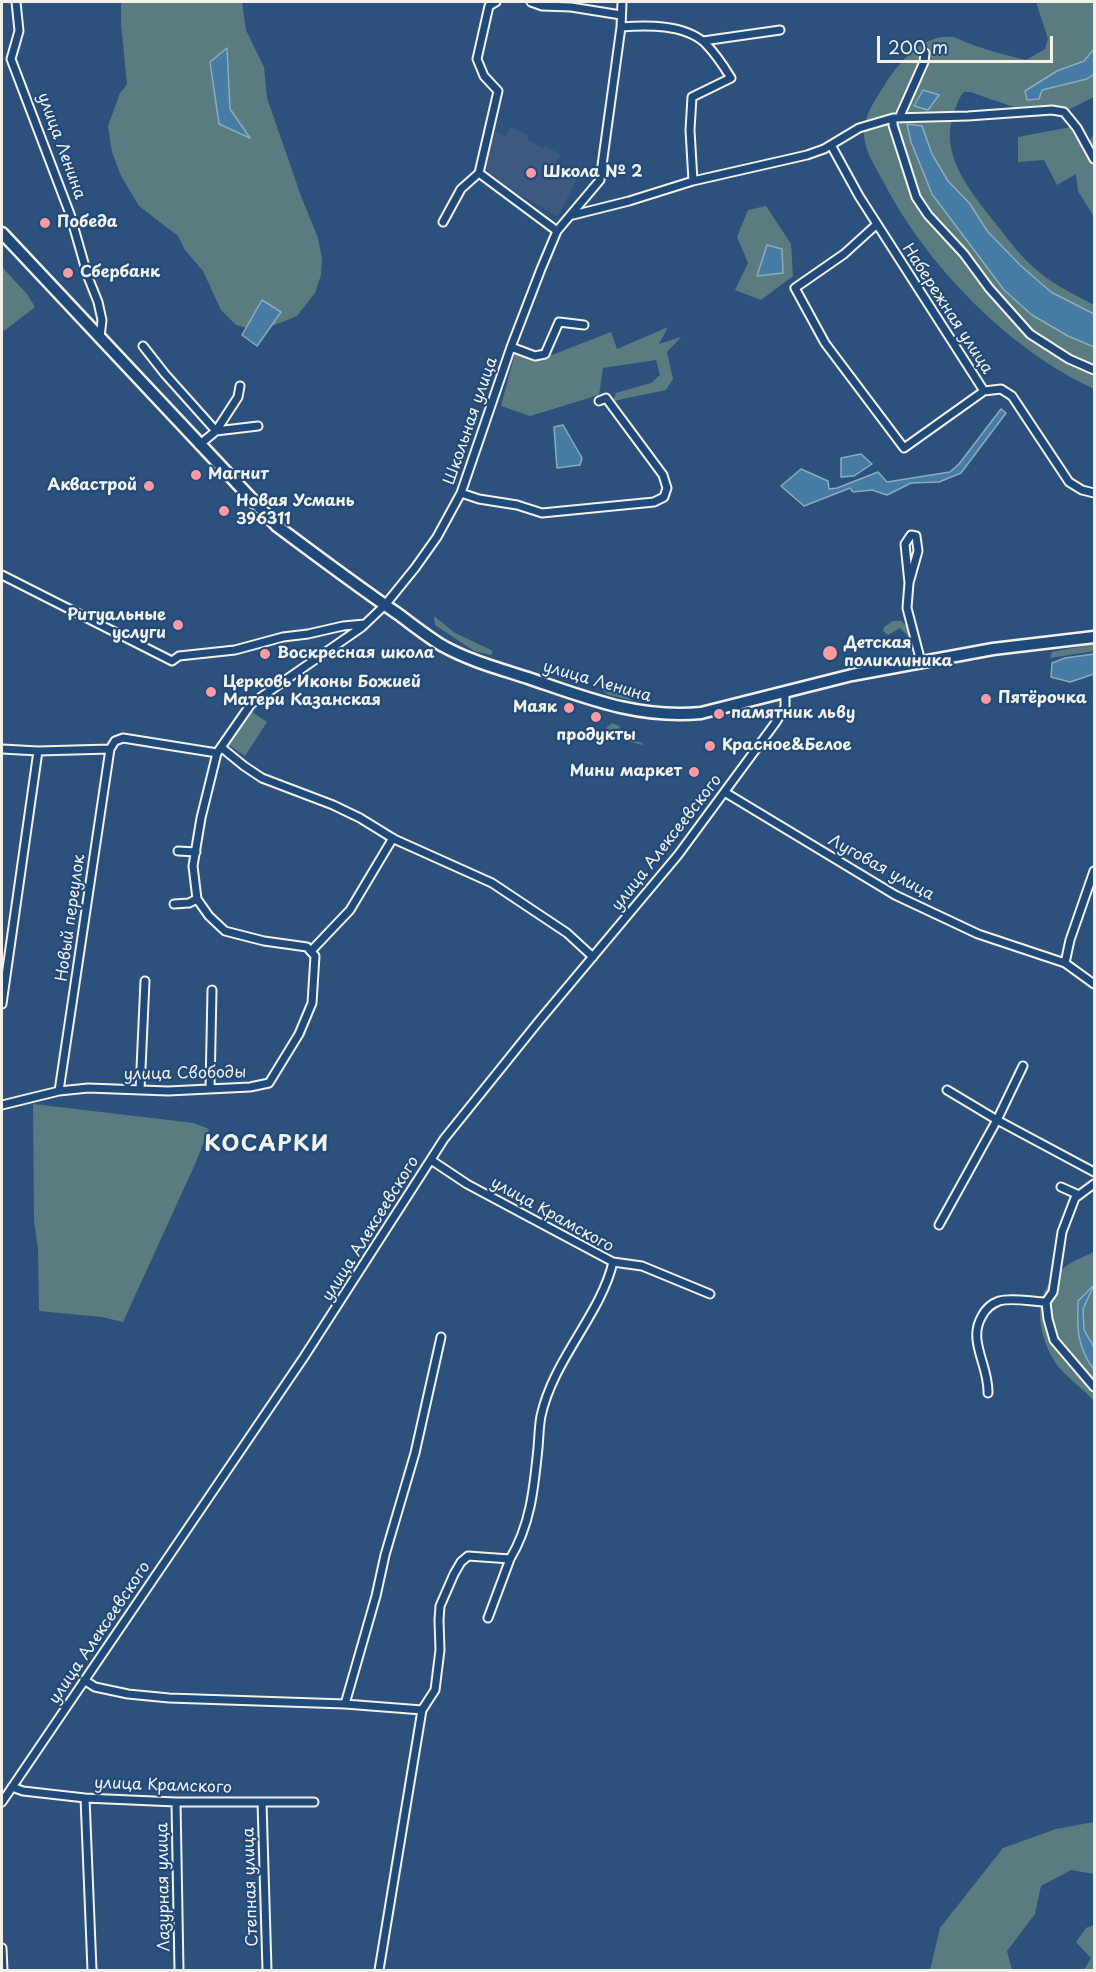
<!DOCTYPE html>
<meta charset="utf-8">
<style>
body{margin:0}
#map{position:relative;width:1096px;height:1972px;overflow:hidden;background:#2d517d;font-family:"Playpen Sans",sans-serif}
canvas{display:block}
.frame{position:absolute;inset:0;border:3px solid #f4f1e8;pointer-events:none}
.scale{position:absolute;left:877px;top:36px;width:176px;height:27px;box-sizing:border-box;border:3px solid #f4f1e8;border-top:0;padding-left:8px;font-size:18px;line-height:21px;white-space:nowrap;color:#f4f1e8;-webkit-text-stroke:4px #1f4a7a;paint-order:stroke}
</style>
<div id="map">
<canvas width="1096" height="1972"></canvas>
<div class="frame"></div>
<div class="scale">200 m</div>
</div>
<script>
const ctx = document.querySelector('canvas').getContext('2d');
ctx.lineJoin = 'round';
function fill(path, color) { ctx.fillStyle = color; ctx.fill(path, 'evenodd'); }
function stroke(path, color, width, dash) { ctx.strokeStyle = color; ctx.lineWidth = width; ctx.lineCap = dash ? 'butt' : 'round'; ctx.setLineDash(dash || []); ctx.stroke(path); }
function label(font, color, halo, rows, align = 'center') {
  ctx.font = font + ' "Playpen Sans",sans-serif'; ctx.lineWidth = 4.5; ctx.setLineDash([]); ctx.textBaseline = 'middle'; ctx.strokeStyle = halo; ctx.fillStyle = color; for (const [text, x, y, turn = 0] of rows) {
    ctx.save(); ctx.translate(x, y); ctx.rotate((+turn || 0) * Math.PI / 180); ctx.textAlign = isNaN(turn) ? turn : align; if (halo) ctx.strokeText(text, 0, 0); ctx.fillText(text, 0, 0); ctx.restore();
  }
}
const built = new Path2D(`
 M511,127L528,135L527,139L544,149L545,146L561,155L556,163L578,176L558,217L513,191L484,168L495,131L506,136Z`);
const green = new Path2D(`
 M121,2H242L246,30L264,67L267,98L301,196L318,238L322,258L321,275L315,293L297,316L265,329L255,330L236,325L221,310L203,271L185,250L178,236L139,206L121,176L112,152L108,126L120,93L127,84L121,24Z
 M1036,2H1094V97C1080,103 1066,114 1050,114C1029,114 991,99 971,92H964C959,97 957,105 954,112C938,155 971,192 996,224C1009,240 1022,259 1039,272C1056,286 1075,295 1094,305V389C1008,349 926,265 883,181C875,166 865,152 864,135C863,115 877,98 887,81C901,60 924,34 952,37C959,38 966,43 973,45C990,51 1008,56 1026,60L1045,49L1048,39Z
 M1071,127L1085,149L1094,134V217L1078,191L1076,174L1057,185L1044,160L1018,162V137Z
 M766,206L791,244L793,276L761,300L735,290L748,263L737,237L748,210Z
 M2,267L27,294L35,307L4,331L2,327Z
 M668,327L659,344L681,337L667,352L673,379L666,390L613,401L616,393L651,383L660,375L656,360L603,368L599,395L530,416L501,406L515,353L534,362L611,332L617,349Z
 M434,616L455,633L493,651L491,655L474,651L435,625Z
 M893,621H901L910,629L908,636L900,628L888,635L883,631L884,627Z
 M1094,644V651L1050,658L1052,652Z
 M611,687L627,689L635,695L631,700L609,695L602,690Z
 M252,712L267,722L245,756L229,745Z
 M612,723L619,726L623,737L642,743L643,745L609,737L606,728Z
 M33,1104L194,1123L209,1129L196,1162L123,1322L102,1317L39,1311L38,1249L34,1221Z
 M1094,1252V1401C1083,1388 1064,1376 1055,1362C1034,1327 1032,1288 1069,1264C1077,1259 1086,1256 1094,1252Z
 M1094,1822V1874L1071,1870L1041,1886L1035,1914L1007,1951L1012,1970H930L940,1928L1003,1848L1056,1829Z
 M1094,1925V1970H1084L1091,1958L1076,1942L1086,1928Z`);
const water = new Path2D(`
 M1094,44V74L1087,79L1042,90L1039,99L1027,100L1025,91L1057,71L1084,61L1094,49Z
 M227,48L230,109L250,138L219,124L210,62Z
 M923,90L939,95L928,110L914,106Z
 M907,124L922,126L932,154L948,181L970,204L988,232L1020,265L1051,292L1094,314V347L1068,336L1032,315L1004,290L932,194L911,142Z
 M767,245L782,249L783,273L757,276Z
 M262,300L281,312L257,346L242,335Z
 M1001,409L1006,413L961,473L939,482L911,483L887,495L872,490L853,492L850,488L804,506L781,486L801,469L828,481L829,489L837,488L878,472L887,482L950,472L959,464Z
 M563,425L582,458L580,465L557,468L554,427Z
 M861,454L872,464L854,476L841,477V458Z
 M1094,654V674L1070,682L1051,677L1052,663L1065,658Z
 M1094,1285L1083,1309L1084,1330L1094,1347V1370C1077,1346 1077,1330 1078,1301Z`);
const street = new Path2D(`
 M16,2L19,31L11,59L70,214L88,277L98,302L102,320L100,337
 M531,2L542,6L571,7L621,15
 M621,27C647,25 684,24 705,43C715,53 723,65 731,78L692,97L690,130L693,181
 M703,41L780,30
 M893,118V125L916,197L928,215L964,254L989,288L1030,334L1069,359L1094,370
 M899,118L924,62L925,53
 M831,145L859,196L984,391
 M479,173L557,231
 M573,215L629,201L693,181L807,155L824,149L859,128L893,118L968,116L1052,110L1064,112L1077,128L1094,159
 M443,222L461,189L479,173L498,91L484,76L477,59L489,6L496,2
 M876,225L844,254L795,288L825,343L904,448L984,391L1001,389L1012,396L1069,482L1082,490L1094,493
 M143,346L165,374L216,431L199,445
 M511,347L535,356L545,354L559,322L584,325
 M240,386L238,397L216,431L258,426
 M461,493L479,499L517,505L542,513L654,502L664,497L667,488L663,475L606,398L599,401
 M2,575L172,661L179,656L235,650L283,637L308,634L343,626L365,624
 M909,583L905,544L911,535L916,536L918,551L909,583L907,608L921,662
 M222,748L244,766L262,778L333,805L360,818L394,839L492,883L567,933L593,957
 M2,749L38,751L110,749L115,741L123,738L217,753
 M726,793L895,895L978,934L1065,963
 M178,851L196,852
 M1094,871L1070,940L1065,963L1094,984
 M174,904L189,903L197,899
 M311,951L350,910L393,838
 M2,1004L38,751
 M210,1089L212,990
 M140,1090L145,981
 M947,1090L997,1120L1094,1172
 M59,1091L110,749
 M2,1105L59,1091L88,1088L168,1091L250,1087L269,1083L299,1034L312,1003L315,956L307,947L264,941L225,931L209,916L197,899L193,866L201,818L217,753L251,704L362,627L385,605L415,568L437,537L461,493L511,347L541,269L557,231L600,180L621,27L622,2
 M1094,1184L1075,1198L1062,1232L1053,1292L1046,1302L1048,1319L1054,1340L1094,1387
 M1061,1187L1079,1195
 M939,1225L997,1120L1023,1066
 M613,1262L642,1266L710,1294
 M988,1393C989,1365 967,1341 982,1316C986,1308 991,1304 999,1301C1013,1297 1032,1302 1046,1302
 M488,1618L510,1559
 M84,1680L95,1687L128,1694L169,1698L345,1704L422,1710L435,1690L440,1650L439,1620L440,1606L454,1574L461,1562L468,1556L510,1559C531,1524 534,1487 538,1448C539,1437 539,1426 541,1416C553,1360 601,1314 613,1262L467,1184L431,1160
 M345,1704L376,1596L385,1555L415,1453L441,1337
 M12,1787L23,1791L85,1798L176,1802H314
 M85,1798L92,1970
 M2,1802L304,1357L444,1139L539,1021L678,855L776,722L785,707V692
 M176,1802L179,1970
 M262,1802L267,1970
 M2,1948L3,1970
 M379,1970L422,1710`);
const secondary = new Path2D(`
 M2,233L277,526C317,556 357,586 398,614C413,625 428,637 443,646C470,661 500,669 528,678C587,698 638,719 701,713L852,675L993,649L1094,637`);
const markers = [
 [531,173,6,"#ff9aa2"],
 [45,223,6,"#ff9aa2"],
 [68,273,6,"#ff9aa2"],
 [196,475,6,"#ff9aa2"],
 [149,486,6,"#ff9aa2"],
 [224,511,6,"#ff9aa2"],
 [178,625,6,"#ff9aa2"],
 [830,653,8,"#ff9aa2"],
 [265,654,6,"#ff9aa2"],
 [211,692,6,"#ff9aa2"],
 [986,699,6,"#ff9aa2"],
 [569,708,6,"#ff9aa2"],
 [719,714,6,"#ff9aa2"],
 [596,717,6,"#ff9aa2"],
 [710,746,6,"#ff9aa2"],
 [694,772,6,"#ff9aa2"]
];
const streetNames = [
 ["улица Ленина",61,146,70],
 ["Набережная улица",947,309,57],
 ["Школьная улица",471,421,-71],
 ["улица Ленина",597,682,16],
 ["улица Алексеевского",667,843,-52],
 ["Луговая улица",881,868,29],
 ["Новый переулок",71,918,-82],
 ["улица Свободы",185,1074,-1],
 ["улица Крамского",552,1215,29],
 ["улица Алексеевского",371,1229,-58],
 ["улица Алексеевского",100,1633,-56],
 ["улица Крамского",163,1786,2],
 ["Лазурная улица",164,1887,-91],
 ["Степная улица",251,1887,-92]
];
const poiNames = [
 ["Школа № 2",543,173],
 ["Победа",57,223],
 ["Сбербанк",80,273],
 ["Магнит",208,475],
 ["Аквастрой",137,486,"right"],
 ["Новая Усмань",236,502],
 ["396311",236,520],
 ["Ритуальные",166,616,"right"],
 ["услуги",166,634,"right"],
 ["Детская",844,644],
 ["поликлиника",844,662],
 ["Воскресная школа",277,654],
 ["Церковь Иконы Божией",223,683],
 ["Матери Казанская",223,701],
 ["Пятёрочка",998,699],
 ["Маяк",557,708,"right"],
 ["памятник льву",731,714],
 ["продукты",596,736,"center"],
 ["Красное&Белое",722,746],
 ["Мини маркет",682,772,"right"]
];
const districtNames = [
 ["КОСАРКИ",267,1145]
];
fill(built, '#3d5980');
fill(green, '#5a7c81');
fill(water, '#467ca3');
stroke(water, '#8cabbf', 1.5);
stroke(street, '#f4f1e8', 11);
stroke(secondary, '#f4f1e8', 15);
stroke(street, '#1f4a7a', 7);
stroke(secondary, '#1f4a7a', 10);
for (const [x, y, r, color] of markers) { const dot = new Path2D(); dot.arc(x, y, r, 0, 2 * Math.PI); ctx.fillStyle = color; ctx.fill(dot); stroke(dot, '#1f4a7a', 2); }
label('16px', '#f4f1e8', '#1f4a7a', streetNames);
label('bold 16px', '#f4f1e8', '#1f4a7a', poiNames, 'left');
ctx.letterSpacing = '1.5px';
label('bold 22px', '#f4f1e8', '#1f4a7a', districtNames);
ctx.letterSpacing = '0px';
</script>
